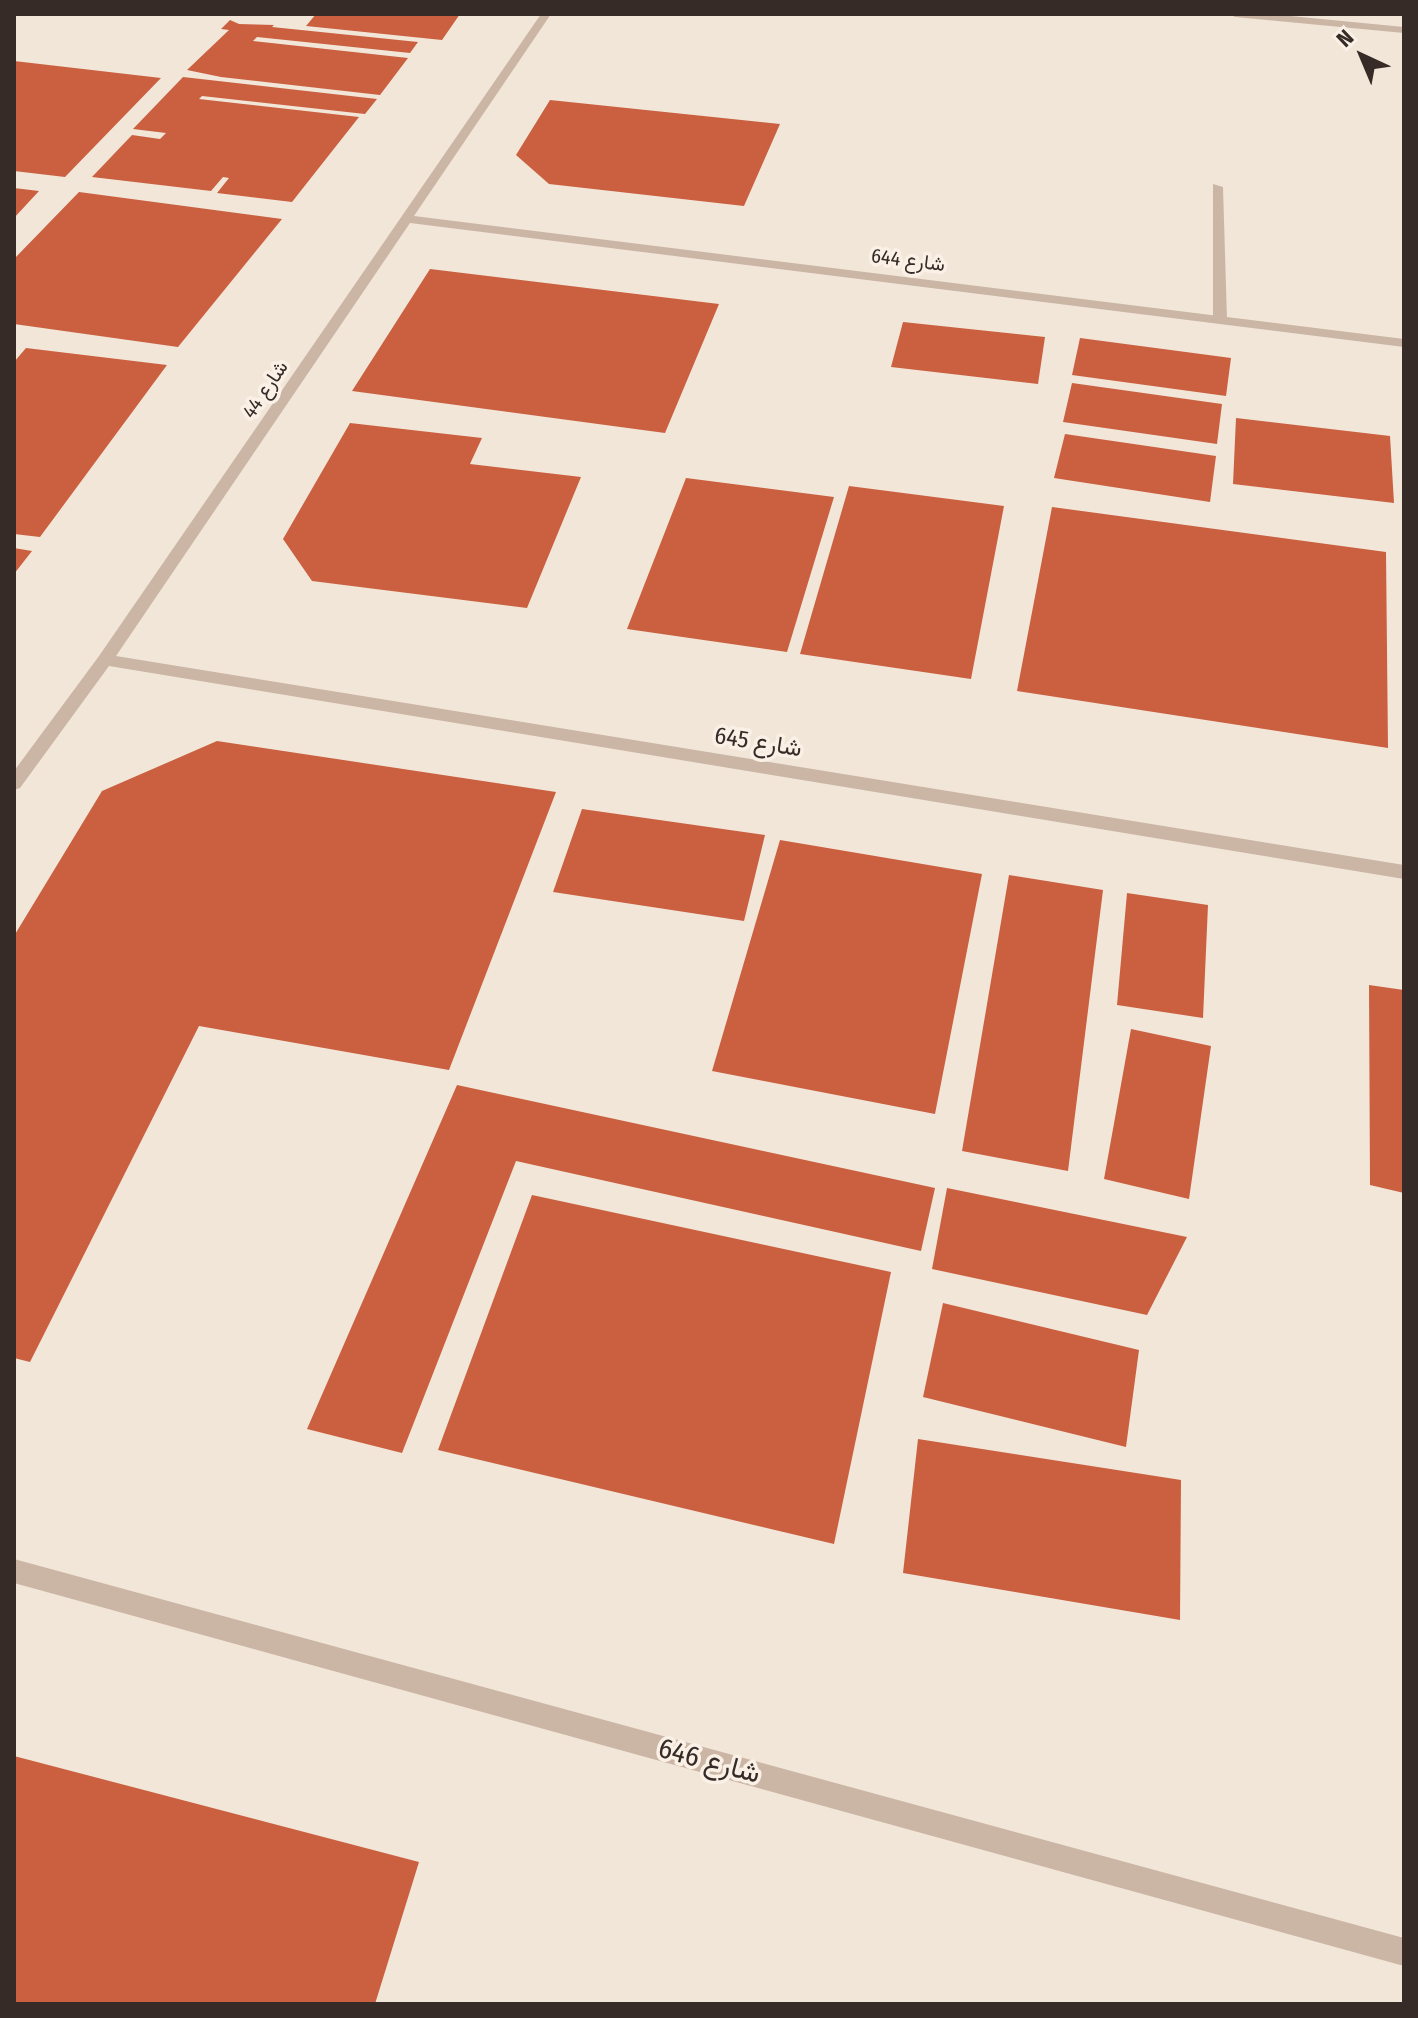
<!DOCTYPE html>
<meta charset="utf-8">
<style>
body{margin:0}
#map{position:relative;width:1418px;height:2018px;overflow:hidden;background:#f2e6d9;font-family:"Fira Sans Condensed",sans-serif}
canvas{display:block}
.frame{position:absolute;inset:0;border:16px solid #362b27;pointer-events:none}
.north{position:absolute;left:1322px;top:16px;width:80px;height:80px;-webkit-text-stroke:6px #faf0e6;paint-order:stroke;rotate:316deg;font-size:22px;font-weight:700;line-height:32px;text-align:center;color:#362b27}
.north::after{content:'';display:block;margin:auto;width:28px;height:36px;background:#362b27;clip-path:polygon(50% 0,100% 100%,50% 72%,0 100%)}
</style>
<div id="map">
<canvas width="1418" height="2018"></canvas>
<div class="frame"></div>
<div class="north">N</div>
</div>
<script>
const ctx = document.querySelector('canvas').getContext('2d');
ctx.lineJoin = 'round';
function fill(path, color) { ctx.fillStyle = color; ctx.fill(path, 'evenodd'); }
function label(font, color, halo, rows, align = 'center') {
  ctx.font = font + ' "Fira Sans Condensed",Vazirmatn,sans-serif'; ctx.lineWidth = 7; ctx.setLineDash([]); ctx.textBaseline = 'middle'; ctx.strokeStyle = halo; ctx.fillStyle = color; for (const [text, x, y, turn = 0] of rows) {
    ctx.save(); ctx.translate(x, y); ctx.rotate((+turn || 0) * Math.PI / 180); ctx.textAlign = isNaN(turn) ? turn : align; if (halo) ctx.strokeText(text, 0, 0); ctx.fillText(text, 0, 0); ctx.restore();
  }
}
const building = new Path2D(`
 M316,14H460L442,40L306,26Z
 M230,20L239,24L274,25L272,27L418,42L410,53L257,37L253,41L408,58L380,95L221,77L187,70L229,30L221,29Z
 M14,61L161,78L65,177L14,171Z
 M183,77L377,99L365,114L202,96L199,99L359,117L292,202L217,193L229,178L223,177L211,191L92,177L132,135L160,139L166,133L133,129Z
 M550,100L780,124L744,206L549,184L516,155Z
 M14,188L39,191L14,218Z
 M79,192L282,219L178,347L14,324V259Z
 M430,269L719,304L665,433L352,391Z
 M903,322L1045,337L1038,384L891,367Z
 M1080,338L1231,358L1226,396L1072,375Z
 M26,348L167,365L40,537L14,534V362Z
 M1072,383L1222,404L1217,444L1063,422Z
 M1236,418L1390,436L1394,503L1233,484Z
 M350,423L482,438L470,464L581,477L527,608L312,581L283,539Z
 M1065,434L1216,456L1210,502L1054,478Z
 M686,478L834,497L787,652L627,629Z
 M849,486L1004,506L971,679L800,654Z
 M1052,507L1386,552L1388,748L1017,691Z
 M14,548L32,551L14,574Z
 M217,741L556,792L449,1070L199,1026L30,1362L14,1358V936L102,791Z
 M582,809L765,835L744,921L553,892Z
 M780,840L982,874L935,1114L712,1071Z
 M1009,875L1103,890L1068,1171L962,1151Z
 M1127,893L1208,905L1203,1018L1117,1005Z
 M1369,985L1404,990V1193L1370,1185Z
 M1131,1029L1211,1046L1189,1199L1104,1179Z
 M457,1085L935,1188L921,1251L516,1161L402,1453L307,1429Z
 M947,1188L1187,1237L1147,1315L932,1269Z
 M532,1195L891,1272L834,1544L438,1450Z
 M943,1303L1139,1350L1126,1447L923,1397Z
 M918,1439L1181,1480L1180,1620L903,1573Z
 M14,1756L419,1862L375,2004H14Z`);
const lane = new Path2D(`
 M1213,184L1223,187L1227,320L1220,324L1213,320Z`);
const street = new Path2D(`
 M541,14H551L414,216L1404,339V347L410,223L116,656L1404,865V879L109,666L20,788L14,790V771L99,656Z
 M1230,14H1270L1404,27V33L1235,17Z
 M14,1559L1404,1938V1966L14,1583Z`);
const farStreetnames = [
 ["شارع 644",908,261,7],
 ["شارع 44",266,390,-56]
];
const streetNames = [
 ["شارع 645",758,743,9]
];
const nearStreetnames = [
 ["شارع 646",709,1762,15]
];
fill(building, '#ca6040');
fill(lane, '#cbb6a5');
fill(street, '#cbb6a5');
label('20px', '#362b27', '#faf0e6', farStreetnames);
label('24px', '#362b27', '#faf0e6', streetNames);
label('28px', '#362b27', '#faf0e6', nearStreetnames);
</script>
